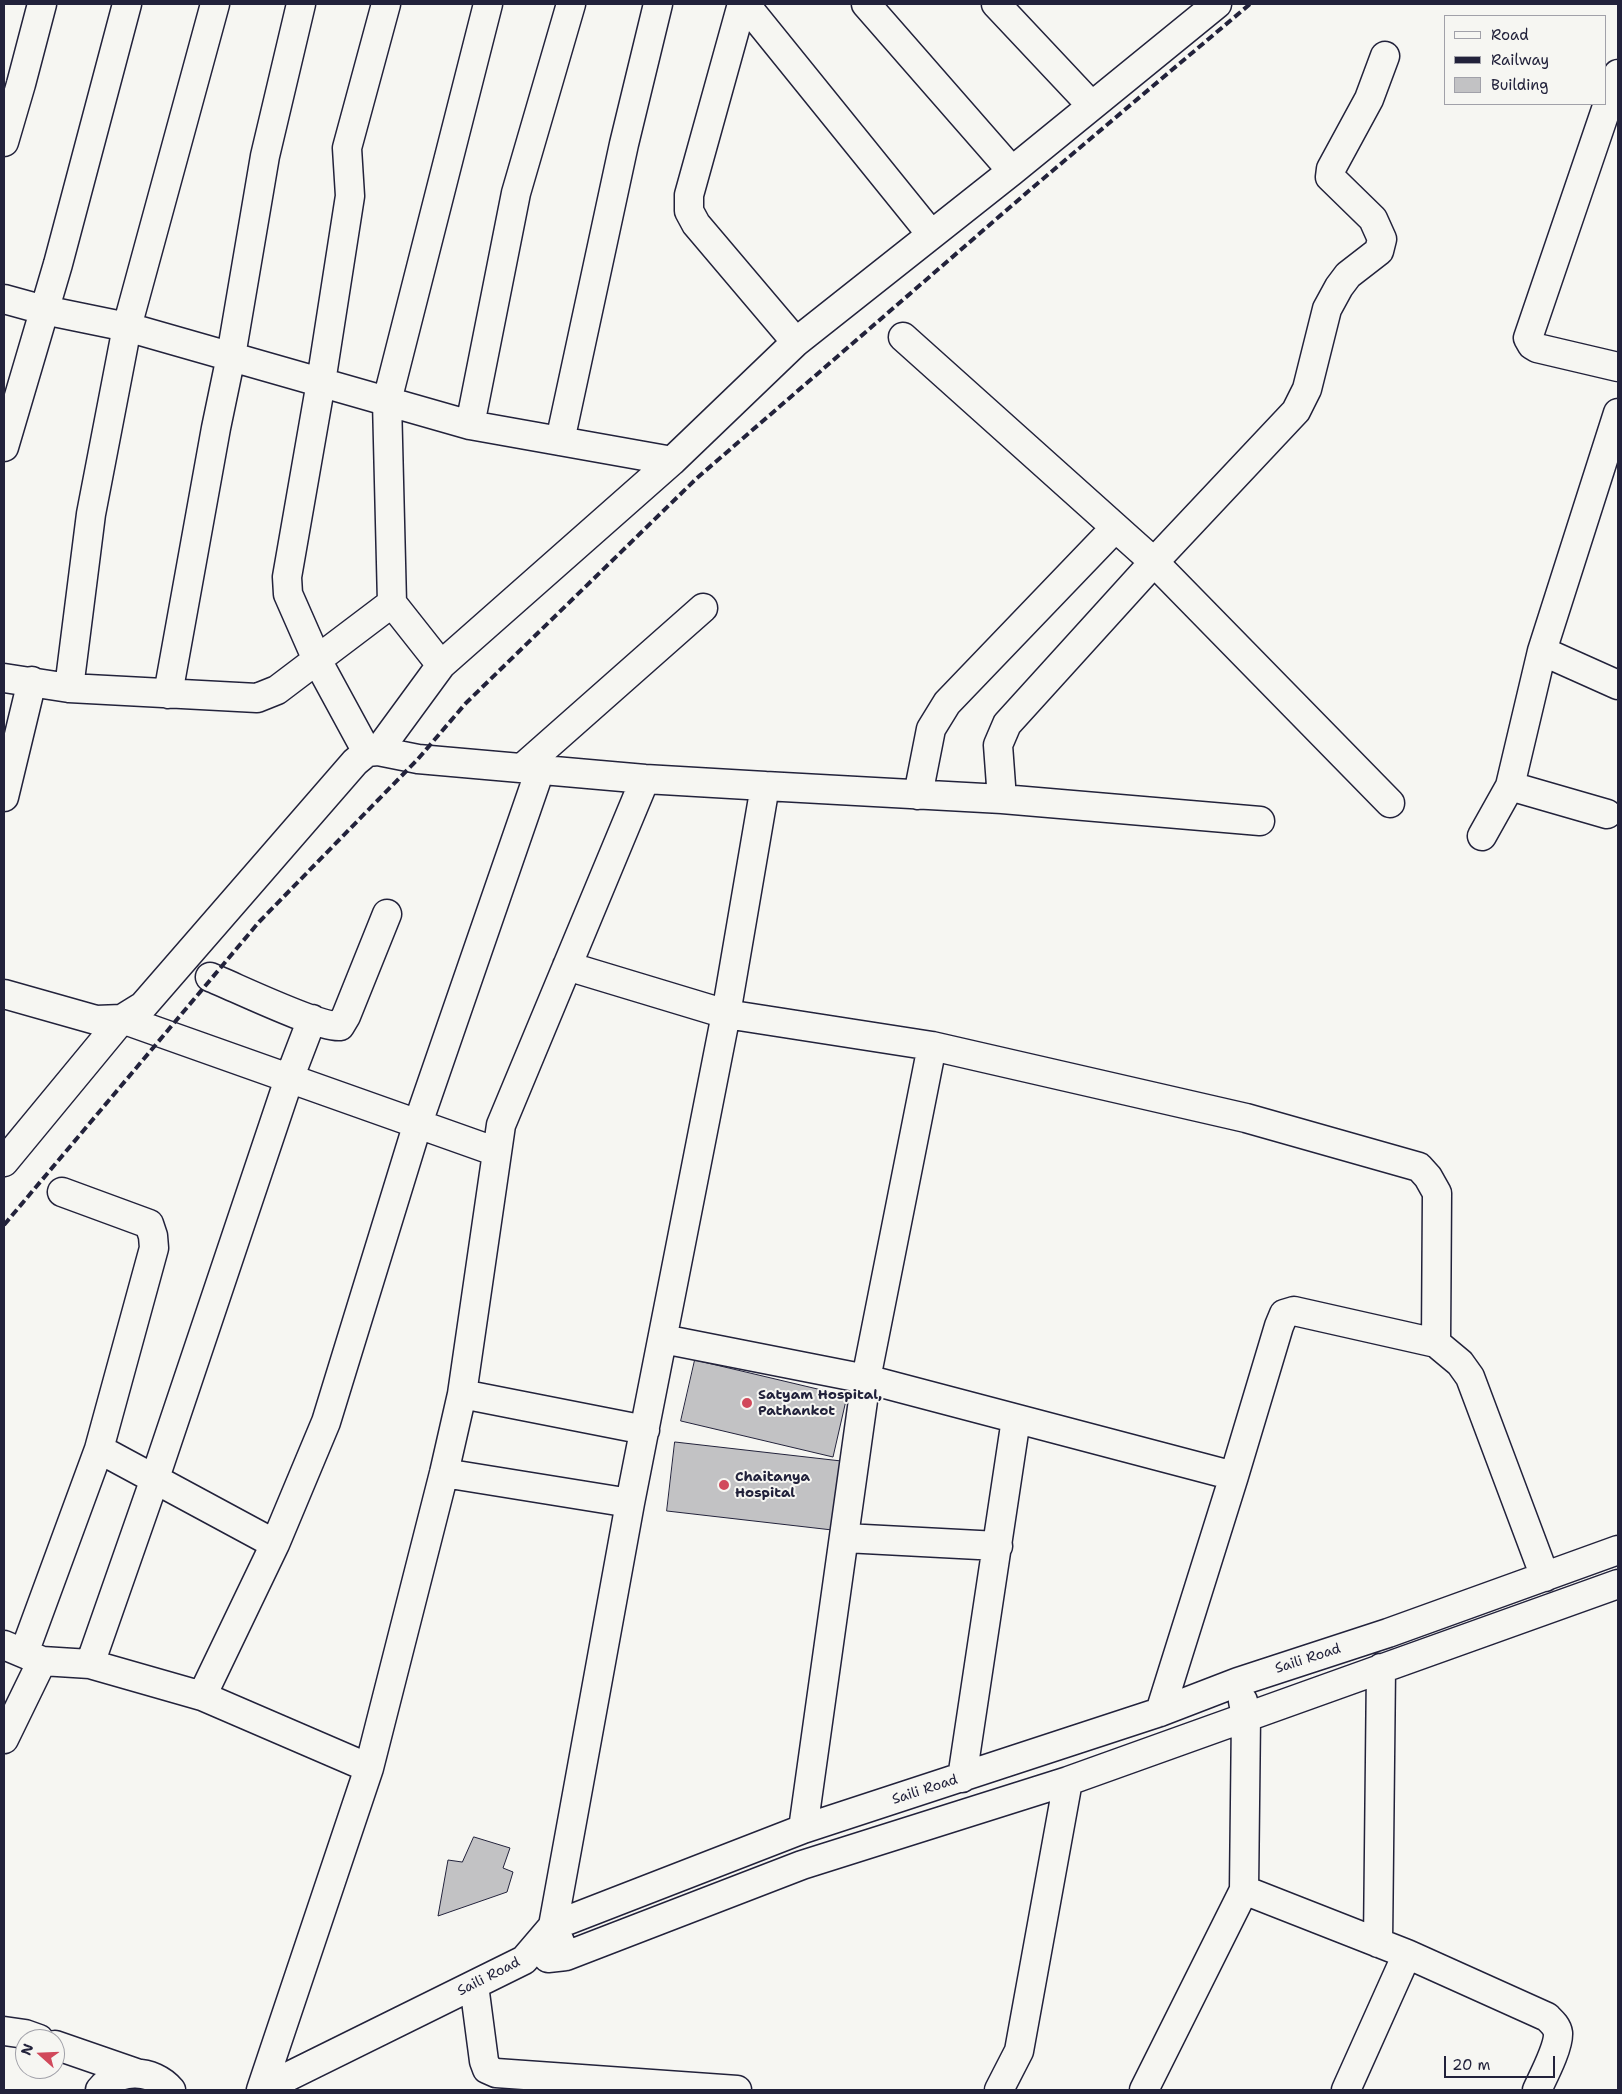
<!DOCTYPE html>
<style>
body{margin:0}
#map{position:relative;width:1622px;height:2094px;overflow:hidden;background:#f6f6f2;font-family:"Shantell Sans",sans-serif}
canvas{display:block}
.frame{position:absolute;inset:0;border:5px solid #22223b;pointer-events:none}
.legend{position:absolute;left:1444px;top:15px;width:162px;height:90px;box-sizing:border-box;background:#f6f6f2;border:1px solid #a1a1a9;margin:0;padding:6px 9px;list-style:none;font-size:15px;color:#22223b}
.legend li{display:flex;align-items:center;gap:10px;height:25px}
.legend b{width:25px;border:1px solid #a1a1a9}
.north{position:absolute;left:15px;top:2029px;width:50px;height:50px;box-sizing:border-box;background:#f6f6f2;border:1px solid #a1a1a9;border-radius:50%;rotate:290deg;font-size:14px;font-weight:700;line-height:20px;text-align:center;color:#22223b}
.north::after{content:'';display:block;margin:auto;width:18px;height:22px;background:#d1495b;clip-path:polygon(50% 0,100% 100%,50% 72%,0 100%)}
.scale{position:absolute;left:1444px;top:2056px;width:111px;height:22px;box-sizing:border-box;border:2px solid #22223b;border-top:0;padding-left:6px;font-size:15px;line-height:18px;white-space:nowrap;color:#22223b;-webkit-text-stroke:4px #f6f6f2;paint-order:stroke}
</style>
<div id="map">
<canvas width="1622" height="2094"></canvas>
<div class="frame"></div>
<ul class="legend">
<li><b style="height:6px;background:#f6f6f2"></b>Road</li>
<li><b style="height:6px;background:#22223b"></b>Railway</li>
<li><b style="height:14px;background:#c2c2c4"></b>Building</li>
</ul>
<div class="north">N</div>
<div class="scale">20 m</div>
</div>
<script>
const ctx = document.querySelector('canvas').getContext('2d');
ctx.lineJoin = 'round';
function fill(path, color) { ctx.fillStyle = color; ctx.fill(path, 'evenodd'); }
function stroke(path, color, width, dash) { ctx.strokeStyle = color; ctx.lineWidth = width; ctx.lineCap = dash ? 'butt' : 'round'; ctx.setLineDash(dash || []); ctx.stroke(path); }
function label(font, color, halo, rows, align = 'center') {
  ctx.font = font + ' "Shantell Sans",sans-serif'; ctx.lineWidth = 4; ctx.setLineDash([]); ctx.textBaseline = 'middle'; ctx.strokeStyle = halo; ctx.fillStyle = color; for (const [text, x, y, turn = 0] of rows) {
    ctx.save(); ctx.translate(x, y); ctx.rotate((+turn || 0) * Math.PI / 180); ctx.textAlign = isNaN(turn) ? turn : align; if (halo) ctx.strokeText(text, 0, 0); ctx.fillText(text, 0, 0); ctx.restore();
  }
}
const building = new Path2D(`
 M695,1360L847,1396L833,1457L681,1421Z
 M675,1442L850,1462L841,1531L667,1511Z
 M474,1837L510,1848L503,1868L513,1872L507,1892L438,1916L448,1860L462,1862Z`);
const minor = new Path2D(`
 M742,4L689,195V211L696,224L796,342
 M745,4L931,234
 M866,4L1012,171
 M996,4L1091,105
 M1618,74L1528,338L1532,345L1537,348L1618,367
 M4,142L21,84L42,4
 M4,299L44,310L127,327L470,425L672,461
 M903,337L1154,562L1390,803
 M470,425L516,193L571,4
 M560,441L624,144L658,4
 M4,447L58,264L127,4
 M1542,651L1618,685
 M441,665L392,603L387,401L488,4
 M4,678L69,688L257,698L277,690L392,603
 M69,688L91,514L127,327L215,4
 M168,694L216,428L231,356L265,156L301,4
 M378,751L441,665L672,461L796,342L1012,171L1217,4
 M367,752L317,660L288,594L287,577L321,382L350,196L347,148L386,4
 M522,768L703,608
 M765,786L1002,799L1260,821
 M1510,786L1607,814
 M918,795L931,729L947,703L1115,528
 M4,797L32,681
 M1002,799L998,745L1007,724L1154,562L1296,411L1307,389L1327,309L1339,287L1348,275L1379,251L1382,239L1373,219L1330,177L1331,169L1369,99L1385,56
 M1482,836L1510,786L1542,651L1618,413
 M567,966L726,1014L932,1046L1246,1118L1419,1167L1428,1177L1437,1193L1436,1343L1460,1363L1470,1377L1545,1577
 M210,977C235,987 319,1028 340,1026L346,1016L387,914
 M4,994L96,1020L122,1019L143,1006L355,762L367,752L378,751L418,759L645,779L765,786L726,1014L630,1503L553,1926L566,1956
 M4,1162L122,1019L497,1152
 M663,1339L866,1379L1234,1476L1279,1326L1284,1314L1294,1311L1436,1343
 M462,1394L645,1430
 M99,1449L275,1544
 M444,1473L630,1503
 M845,1538L998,1546
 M4,1645L42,1661L4,1739
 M24,1653L99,1449L154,1248L153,1236L149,1224L62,1192
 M42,1661L90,1664L202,1696L369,1768
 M90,1664L154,1481L289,1079L312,1019
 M202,1696L275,1544L326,1422L417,1126L540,770
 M1160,1712L1234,1476
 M962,1778L1016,1419
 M803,1829L866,1379L932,1046
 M1244,1890L1407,1954L1547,2017C1551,2021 1557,2026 1558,2033C1559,2047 1543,2077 1537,2090
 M1378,1943L1381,1668
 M548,1958L566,1956L802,1865L1068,1781L1618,1584
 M474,1985L484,2061L487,2069L496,2073L737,2090
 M4,2031L25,2034L39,2039
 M55,2045L136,2073
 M100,2090C118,2067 153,2069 171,2090
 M261,2090L524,1960L553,1926L803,1829L1160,1712L1238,1682L1388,1633L1618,1550
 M261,2090L369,1768L444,1473L462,1394L501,1125L645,779
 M999,2090L1019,2051L1068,1781
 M1144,2090L1244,1890L1246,1716L1243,1701
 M1346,2090L1407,1954`);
const rail = new Path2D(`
 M4,1225L259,922L418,759L466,703L697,478L1031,189L1250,4`);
const markers = [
 [747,1403,6,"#d1495b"],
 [724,1485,6,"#d1495b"]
];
const poiNames = [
 ["Satyam Hospital,",758,1395],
 ["Pathankot",758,1411],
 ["Chaitanya",735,1477],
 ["Hospital",735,1493]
];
const streetNames = [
 ["Saili Road",1308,1659,-18],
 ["Saili Road",925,1790,-18],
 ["Saili Road",489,1977,-27]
];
fill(building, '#c2c2c4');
stroke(building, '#22223b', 1);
stroke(minor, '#22223b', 31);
stroke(minor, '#f6f6f2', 28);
stroke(rail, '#22223b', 4, [8, 4]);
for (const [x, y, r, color] of markers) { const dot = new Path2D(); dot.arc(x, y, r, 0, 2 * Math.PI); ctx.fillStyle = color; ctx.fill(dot); stroke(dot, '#f6f6f2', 2); }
label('bold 14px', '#22223b', '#f6f6f2', poiNames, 'left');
label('14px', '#22223b', '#f6f6f2', streetNames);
</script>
